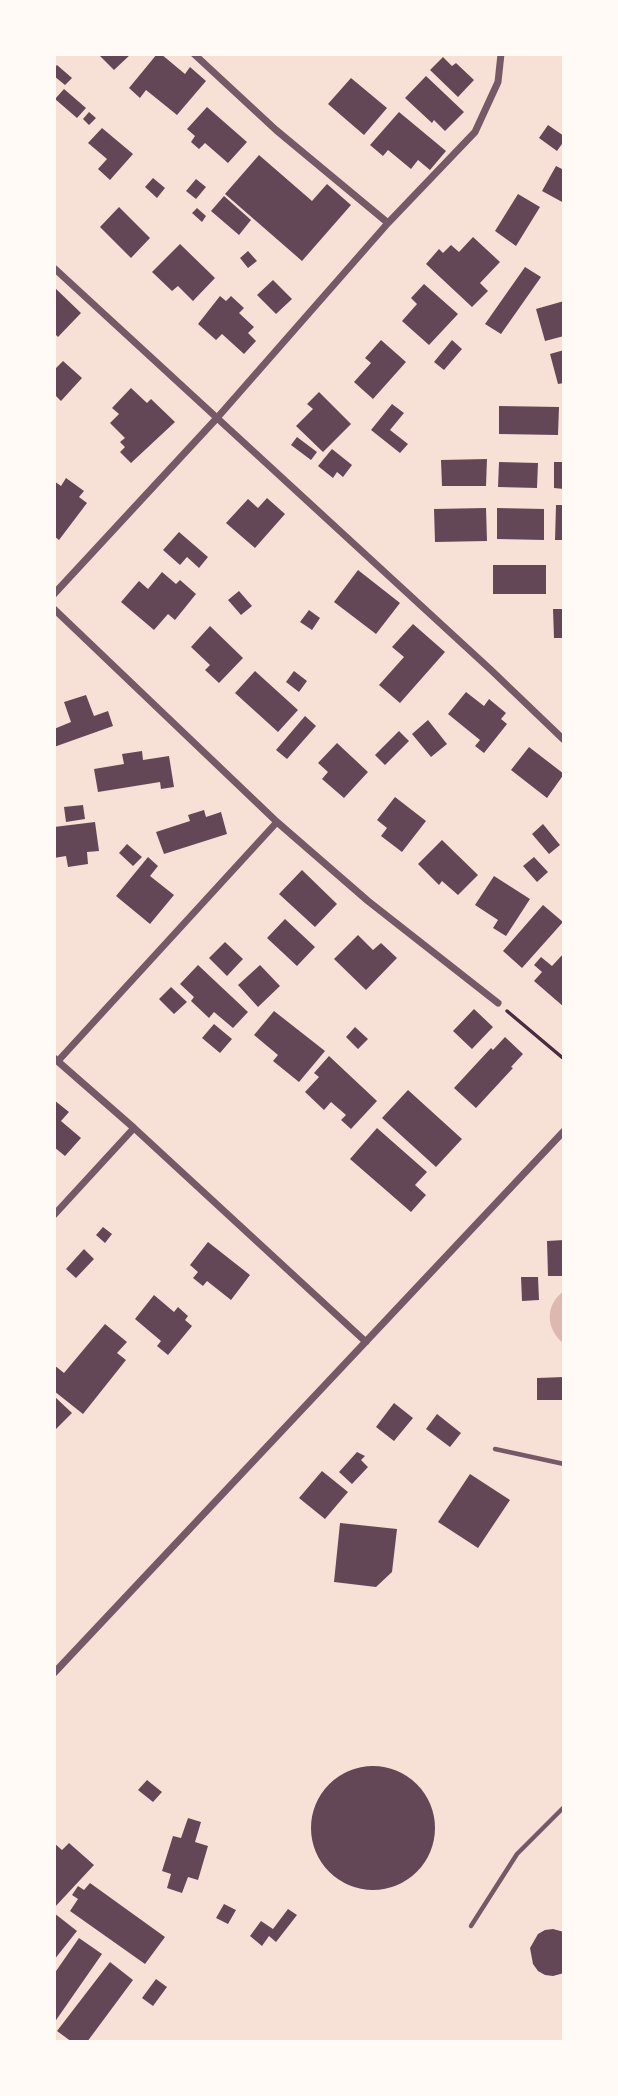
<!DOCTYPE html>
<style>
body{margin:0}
#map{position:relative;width:618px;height:2096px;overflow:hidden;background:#f7e1d7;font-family:"Source Sans 3",sans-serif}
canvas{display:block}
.frame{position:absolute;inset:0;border:56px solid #fffaf5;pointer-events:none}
</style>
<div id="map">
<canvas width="618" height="2096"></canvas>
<div class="frame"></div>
</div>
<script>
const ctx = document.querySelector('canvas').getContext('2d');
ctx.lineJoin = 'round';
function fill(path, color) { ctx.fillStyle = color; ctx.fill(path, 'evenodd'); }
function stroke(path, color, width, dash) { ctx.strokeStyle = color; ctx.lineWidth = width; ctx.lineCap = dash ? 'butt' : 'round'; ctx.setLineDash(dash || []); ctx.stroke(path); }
const water = new Path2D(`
 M564,1291V1344C546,1330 544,1305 564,1291Z`);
const building = new Path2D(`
 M98,54H131L114,70Z
 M157,54H161L185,74L190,67L206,81L177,115L146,90L140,98L129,88Z
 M443,57L452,66L456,63L474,80L458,97L430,70Z
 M57,65L72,78L65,85L54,76V68Z
 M426,76L464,112L445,131L434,120L432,123L405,98Z
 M351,78L387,108L364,135L328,104Z
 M64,89L86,108L77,118L55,99Z
 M207,107L247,142L228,163L205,143L199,149L191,142L195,136L187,129Z
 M89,112L96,118L89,125L83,119Z
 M399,112L446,151L430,170L418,160L411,169L388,150L383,156L370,145Z
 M548,125L564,136V141L557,151L539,138Z
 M102,128L133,154L110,180L98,169L107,159L88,143Z
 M259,155L312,201L327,184L351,205L302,261L225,194Z
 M556,166L564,170V203L542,191Z
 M153,178L165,188L157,198L145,187Z
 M196,179L206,187L196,199L186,191Z
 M518,194L540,207L516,246L495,231Z
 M224,196L251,220L239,235L211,211Z
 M119,207L150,238L131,258L100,227Z
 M197,208L206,216L202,222L192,213Z
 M473,237L500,262L480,283L488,291L472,307L426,264L439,249L443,253L451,245L459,252Z
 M180,244L215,278L193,301L178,286L172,291L152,272Z
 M248,251L257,261L248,268L240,258Z
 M525,267L541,277L501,334L485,324Z
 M273,280L292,299L276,314L257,295Z
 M424,284L458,314L429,345L402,321L417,304L411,298Z
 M54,287L81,313L58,337L54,333Z
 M220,296L226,301L231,296L244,308L239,313L254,327L248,333L256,341L244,354L222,334L216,340L198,324Z
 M564,301V336L545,341L536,309Z
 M381,340L406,362L373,399L354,382L371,363L365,358Z
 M452,340L462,349L444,370L434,362Z
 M564,350V383L558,384L550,354Z
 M63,361L82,378L61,401L54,394V370Z
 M131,388L147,403L151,399L175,422L131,463L120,452L125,447L120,442L125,438L110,423L119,414L112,408Z
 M319,392L351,424L323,452L296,426L313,409L307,404Z
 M392,404L404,413L390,430L408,444L400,453L371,430Z
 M499,406L559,407L558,435L499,434Z
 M297,437L317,452L311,460L291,445Z
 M332,449L352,465L343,477L337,472L333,478L318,466Z
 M487,459L486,486H442L441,460Z
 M499,462L538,463L537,488L498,487Z
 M554,462H564V489L554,488Z
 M66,478L84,491L79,497L87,503L59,540L54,536V481L61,486Z
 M267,498L285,514L255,548L226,523L248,499L258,508Z
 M556,505H564V540H555Z
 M486,508L487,541L435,542L434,509Z
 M497,508L544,509V540L497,539Z
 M179,532L208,557L199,568L187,557L180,565L163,550Z
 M493,565H546V594H493Z
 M358,570L400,603L376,634L334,602Z
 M162,572L176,584L180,580L196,594L175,620L168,614L154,630L121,602L139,581L148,589Z
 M239,591L252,606L241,615L228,600Z
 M553,609H564V638H554Z
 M309,610L320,618L312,630L300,622Z
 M413,624L445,652L400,703L379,685L404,657L392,647Z
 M210,626L243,658L219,683L205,670L210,665L191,647Z
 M255,671L298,710L278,732L235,693Z
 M294,671L307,681L299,692L286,682Z
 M466,692L484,706L489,699L506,713L501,719L507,724L484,753L475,746L480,740L448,714Z
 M86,695L94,716L108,711L113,726L54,747V729L71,722L64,702Z
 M305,716L316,726L287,759L276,750Z
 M428,720L447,744L431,757L412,734Z
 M399,731L409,741L385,765L375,755Z
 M337,743L368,772L344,798L322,779L328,772L318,763Z
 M529,747L564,774L547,798L511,770Z
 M142,751L143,760L169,756L174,787L161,789L160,782L98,792L94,769L124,764L122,754Z
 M395,797L426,821L402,852L381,836L387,828L377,820Z
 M83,805L85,819L66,822L64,807Z
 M204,810L206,817L221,812L227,834L164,854L156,832L190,821L188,815Z
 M95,822L99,851L87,852L88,864L68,867L66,856L54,858V827Z
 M543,824L560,845L549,854L532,834Z
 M442,840L478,875L458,895L442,881L439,885L418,864Z
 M127,844L142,857L133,866L119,853Z
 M148,857L158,866L150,876L174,895L150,924L116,896Z
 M534,857L548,872L537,882L523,866Z
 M302,870L337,904L315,927L279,894Z
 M494,876L530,899L506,936L493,928L498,920L475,905Z
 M543,905L563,922L522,968L503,951Z
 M285,919L315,947L297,966L267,938Z
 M358,935L373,950L381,943L397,958L366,990L334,959Z
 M225,942L243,959L227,976L209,958Z
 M564,953V1007L534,981L542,972L534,965L541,957L552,966Z
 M198,965L248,1012L233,1028L214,1012L209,1018L191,1001L194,997L180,984Z
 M260,965L280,986L258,1007L238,985Z
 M171,987L187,1002L174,1014L159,999Z
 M474,1009L493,1027L472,1049L453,1031Z
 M274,1011L325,1051L299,1082L273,1061L278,1055L254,1035Z
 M214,1024L232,1039L220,1053L202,1038Z
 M355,1027L368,1039L358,1049L346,1037Z
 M505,1037L523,1054L511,1067L513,1068L476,1108L454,1088L491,1048L493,1050Z
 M329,1056L377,1101L351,1129L341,1120L346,1115L331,1102L324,1110L305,1092L319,1077L314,1073Z
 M408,1090L462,1139L436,1167L382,1118Z
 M54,1100L69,1112L61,1121L81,1138L65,1156L54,1147Z
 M377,1128L427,1172L415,1185L426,1195L411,1212L350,1159Z
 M103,1227L112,1234L105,1243L96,1235Z
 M564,1240V1276H548L547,1241Z
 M208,1242L250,1275L231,1300L207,1281L203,1286L193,1278L198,1272L190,1265Z
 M84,1249L94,1259L76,1278L66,1269Z
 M521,1277H538L539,1300L522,1301Z
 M154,1295L174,1312L178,1307L188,1316L185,1320L192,1326L168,1355L157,1346L161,1341L135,1319Z
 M105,1324L127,1342L117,1353L126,1360L83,1414L54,1391V1365L64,1373Z
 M564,1377V1400H537V1378Z
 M54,1396L72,1413L56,1429L54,1428Z
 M394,1403L413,1418L394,1441L376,1427Z
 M437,1414L461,1433L450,1447L426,1429Z
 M357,1452L365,1456L361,1460L368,1467L352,1484L339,1472Z
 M322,1471L348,1492L325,1519L299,1498Z
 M470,1474L510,1500L478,1548L438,1522Z
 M340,1523L397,1529L392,1572L376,1587L334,1582Z
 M311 1828a62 62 0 1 1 124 0a62 62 0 1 1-124 0Z
 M147,1780L162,1792L153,1802L138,1790Z
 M188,1818L201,1822L195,1842L208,1846L198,1880L188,1877L182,1893L167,1888L171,1874L162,1871L173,1836L181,1838Z
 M54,1843L62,1850L69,1843L94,1865L54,1908Z
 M90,1883L165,1937L145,1964L70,1911L78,1899L72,1895L78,1886L84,1890Z
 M224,1904L236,1910L228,1924L216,1918Z
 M288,1909L297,1915L276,1942L269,1936L262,1946L250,1936L261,1921L273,1929Z
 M54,1913L77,1931L54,1960Z
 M553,1929L564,1932V1973L553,1976L545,1975L538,1971L533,1964L530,1948L538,1934L545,1930Z
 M79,1938L102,1954L54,2023V1974Z
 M110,1962L133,1980L87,2042H72L57,2031Z
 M156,1979L167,1987L153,2006L142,1998Z`);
const path = new Path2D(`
 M507,1011L564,1059`);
const service = new Path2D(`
 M495,1449L564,1464
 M471,1926L517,1854L564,1807`);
const minor = new Path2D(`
 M194,54L276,130L388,223
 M54,268L491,670L564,740
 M54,594L217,418L388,223L475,132L498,82L501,54
 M54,609L277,822L368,901L498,1003
 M54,1058L134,1128L366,1342
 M58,1061L277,822
 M54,1215L134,1128
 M54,1673L564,1131`);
fill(water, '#dcb8b0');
fill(building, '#644757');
stroke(path, '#4a2c40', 3.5);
stroke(service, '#755966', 4.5);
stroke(minor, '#755966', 7);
</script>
